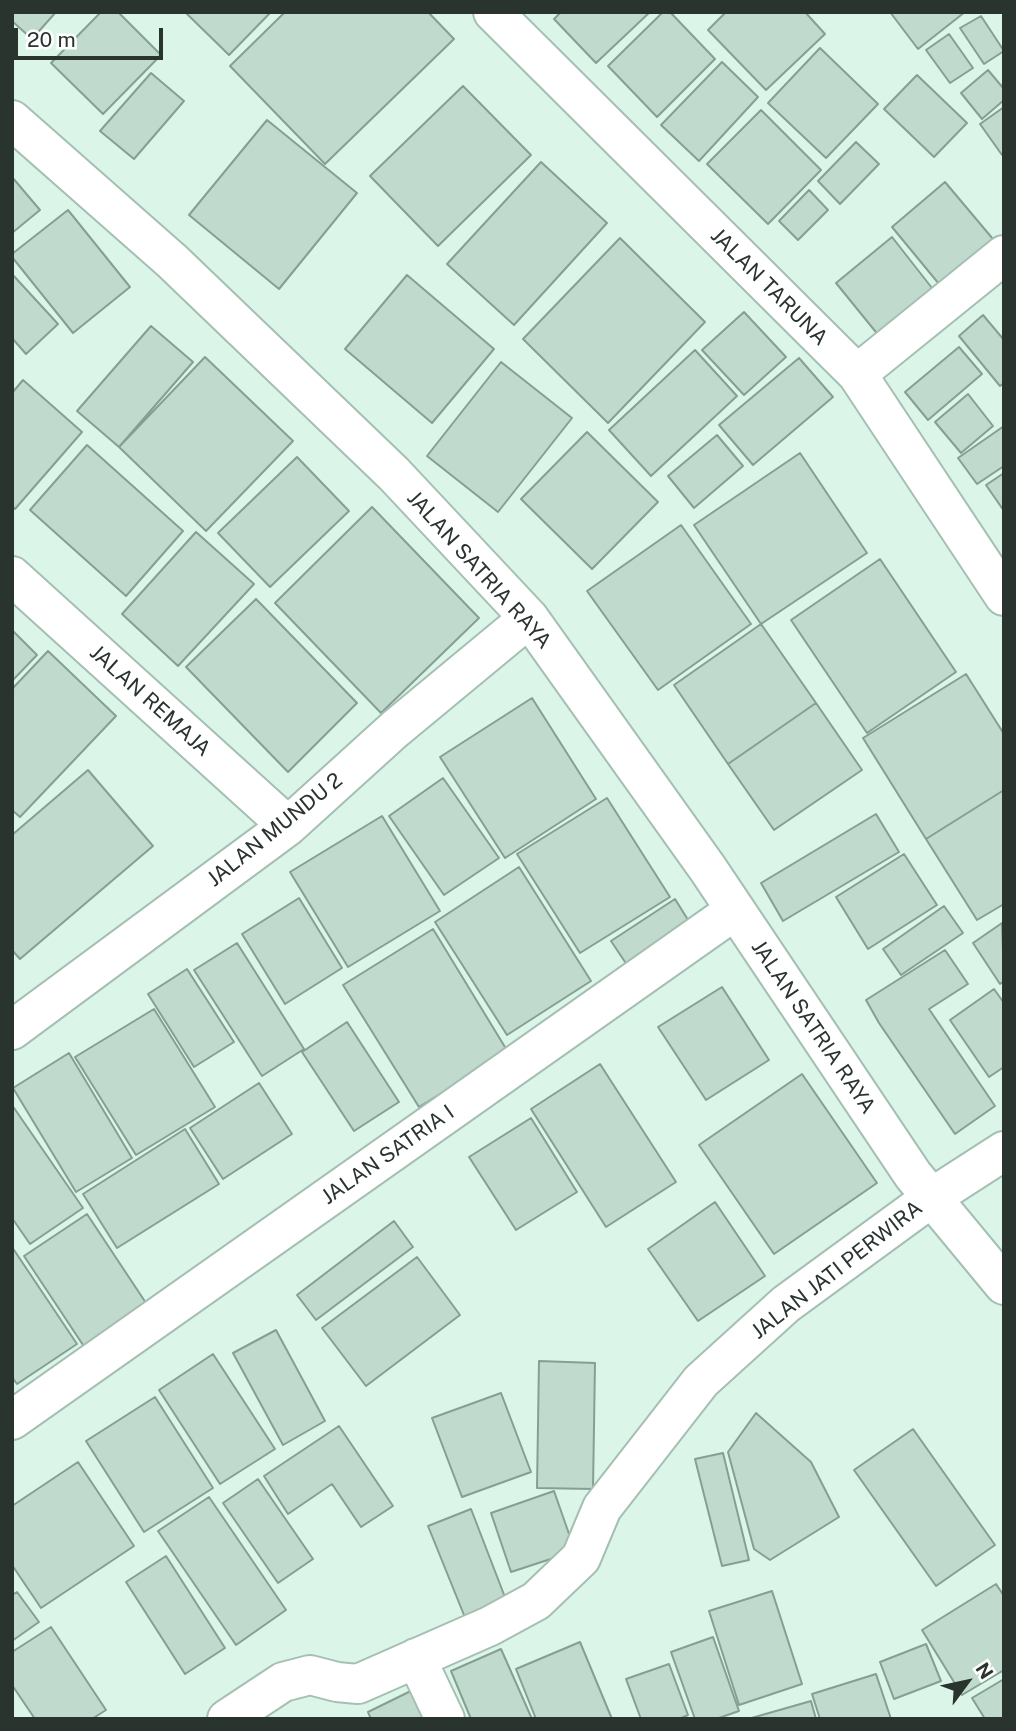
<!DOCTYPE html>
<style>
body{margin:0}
#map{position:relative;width:1016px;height:1731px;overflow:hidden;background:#dbf6e9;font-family:"Public Sans",sans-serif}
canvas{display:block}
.frame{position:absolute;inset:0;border:14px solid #2a342f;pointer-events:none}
.north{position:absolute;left:932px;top:1647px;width:70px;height:70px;-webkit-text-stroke:5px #fff;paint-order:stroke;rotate:57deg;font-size:19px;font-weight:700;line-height:28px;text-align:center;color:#2a342f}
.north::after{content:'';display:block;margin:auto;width:24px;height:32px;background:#2a342f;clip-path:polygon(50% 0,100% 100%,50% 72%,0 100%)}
.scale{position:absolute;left:14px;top:28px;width:149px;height:32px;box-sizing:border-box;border:4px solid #2a342f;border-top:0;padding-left:9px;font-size:21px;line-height:24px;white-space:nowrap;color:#2a342f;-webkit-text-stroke:5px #fff;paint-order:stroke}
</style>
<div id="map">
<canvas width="1016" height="1731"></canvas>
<div class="frame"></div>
<div class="north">N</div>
<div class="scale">20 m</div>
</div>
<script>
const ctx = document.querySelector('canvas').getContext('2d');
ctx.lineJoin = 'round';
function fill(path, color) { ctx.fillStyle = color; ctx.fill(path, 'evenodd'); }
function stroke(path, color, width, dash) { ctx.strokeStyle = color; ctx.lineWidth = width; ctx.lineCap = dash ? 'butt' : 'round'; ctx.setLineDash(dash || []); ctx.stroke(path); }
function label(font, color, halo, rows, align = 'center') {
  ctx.font = font + ' "Public Sans",sans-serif'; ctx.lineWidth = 5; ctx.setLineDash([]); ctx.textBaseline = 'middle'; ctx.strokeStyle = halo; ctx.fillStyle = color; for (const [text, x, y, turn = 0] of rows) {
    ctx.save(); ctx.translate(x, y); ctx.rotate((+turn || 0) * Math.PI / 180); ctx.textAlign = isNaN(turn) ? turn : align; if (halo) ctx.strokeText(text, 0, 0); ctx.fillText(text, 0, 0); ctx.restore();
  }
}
const building = new Path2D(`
 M12,12H56L32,39L12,21Z
 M101,12H118L161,55L103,114L51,63Z
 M185,12H271L229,55Z
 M285,12H428L454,39L325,164L230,66Z
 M561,12H650L596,63L554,19Z
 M663,12H670L715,59L657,117L608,66Z
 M726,12H805L825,34L766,90L708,30Z
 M890,12H965L918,49Z
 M981,16L1004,51L984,64L960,28Z
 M949,34L973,68L950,83L926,50Z
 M820,48L878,104L826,158L768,103Z
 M722,62L758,97L699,161L661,125Z
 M988,70L1004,89V100L982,119L961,93Z
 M151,73L184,101L134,159L100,131Z
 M917,75L967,123L934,157L884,109Z
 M463,86L531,155L438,246L370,176Z
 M1004,107V154L1002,155L980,124Z
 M761,110L821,170L768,224L707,164Z
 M267,120L357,193L279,289L189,215Z
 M856,142L879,164L840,204L818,181Z
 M541,162L607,223L514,325L447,264Z
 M12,177L40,210L12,233Z
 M945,182L998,245L944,290L892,227Z
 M809,190L828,210L798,240L779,221Z
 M68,210L130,287L73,333L12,257V254Z
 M892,237L939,297L884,342L836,283Z
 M620,238L705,322L608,423L523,339Z
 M12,274L58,324L26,354L12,338Z
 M407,275L494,349L432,423L345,349Z
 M744,312L786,357L744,395L702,350Z
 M983,315L1004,340V383L1000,386L959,336Z
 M151,326L193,362L119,447L77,411Z
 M959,347L982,374L928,420L905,392Z
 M695,350L737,396L651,476L609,430Z
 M205,357L293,441L206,531L119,447Z
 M799,358L833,397L753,465L719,425Z
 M501,362L572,418L498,512L427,456Z
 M23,380L82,432L15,509L12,506V393Z
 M968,394L993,426L961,453L935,422Z
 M1004,426V466L977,484L958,458Z
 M587,432L658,502L592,569L521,499Z
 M717,435L743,466L694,508L668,476Z
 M87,445L183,531L126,596L30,510Z
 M800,453L867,553L761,624L694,525Z
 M297,457L349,511L270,587L218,533Z
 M1004,473V511L986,485Z
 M372,507L479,618L381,713L275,603Z
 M681,525L751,624L658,690L587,591Z
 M196,532L254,584L178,666L122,614Z
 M880,559L956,672L867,733L791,620Z
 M256,599L357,703L288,772L186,667Z
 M761,624L816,703L728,764L674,685Z
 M12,630L37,655L12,681Z
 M48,651L116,716L20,817L12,810V689Z
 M966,674L1004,734V790L926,839L863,738Z
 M532,698L596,799L505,858L440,757Z
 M816,703L862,770L774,830L728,764Z
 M88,770L153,846L20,959L12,950V835Z
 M443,778L499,858L444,895L389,816Z
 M1004,790V904L977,920L926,839Z
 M607,798L670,897L580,953L517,854Z
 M876,814L899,852L783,921L761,883Z
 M382,816L440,911L348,967L290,872Z
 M904,854L937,905L868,949L836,897Z
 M519,867L591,981L507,1035L435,922Z
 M299,898L342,968L285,1004L242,934Z
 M675,899L690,923L627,965L611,941Z
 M944,906L963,933L901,975L883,949Z
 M1002,923L1004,981L1000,984L973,943Z
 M433,929L508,1052L419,1107L343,985Z
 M237,943L304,1049L262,1076L194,970Z
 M945,950L968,984L929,1009L995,1106L955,1134L879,1023L866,1000Z
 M187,969L234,1042L194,1067L148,994Z
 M722,987L769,1060L706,1100L658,1027Z
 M994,989L1004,1003V1067L989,1077L950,1020Z
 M154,1009L215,1107L136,1155L75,1057Z
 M347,1022L399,1102L354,1131L302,1052Z
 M69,1053L132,1158L76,1192L13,1088Z
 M600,1064L676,1182L606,1227L531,1109Z
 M802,1074L877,1183L774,1254L699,1145Z
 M259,1083L292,1134L223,1179L190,1128Z
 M12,1105L83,1208L30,1244L12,1218Z
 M531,1118L577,1192L516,1230L469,1157Z
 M185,1129L219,1184L117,1248L83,1194Z
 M715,1202L765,1276L698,1321L648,1249Z
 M87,1214L150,1309L87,1351L24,1256Z
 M394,1221L413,1247L316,1320L297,1295Z
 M12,1247L77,1344L17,1384L12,1377Z
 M417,1257L460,1315L366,1386L322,1328Z
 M276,1330L325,1421L283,1445L233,1353Z
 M213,1354L275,1449L220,1484L159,1390Z
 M539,1361L595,1363L593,1489L537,1488Z
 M501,1393L531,1472L462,1497L432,1418Z
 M155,1397L213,1488L144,1532L86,1441Z
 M756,1413L811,1462L839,1517L770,1560L754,1549L728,1452Z
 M339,1426L393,1506L361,1527L332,1484L288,1514L264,1476Z
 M913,1429L995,1545L936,1586L854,1470Z
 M723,1453L749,1560L722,1566L695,1459Z
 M78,1462L134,1546L41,1608L12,1565V1506Z
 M258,1479L313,1559L278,1583L223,1503Z
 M554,1491L575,1551L511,1572L491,1513Z
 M209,1497L286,1610L236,1645L158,1531Z
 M471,1509L508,1605L466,1620L428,1526Z
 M166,1556L225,1648L185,1674L126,1582Z
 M996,1584L1004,1596V1670L962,1695L922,1630Z
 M772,1591L802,1684L739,1705L709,1611Z
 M17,1592L39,1622L12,1641V1595Z
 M51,1627L106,1710L92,1719H35L12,1685V1652Z
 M713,1637L739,1711L716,1719H695L671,1652Z
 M580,1642L612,1719H536L516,1669Z
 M926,1644L941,1681L894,1699L880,1662Z
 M501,1649L532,1719H471L451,1671Z
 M669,1664L688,1715L679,1719H641L626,1679Z
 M876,1674L891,1719H820L812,1694Z
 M1004,1679V1719H985L972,1698Z
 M425,1684L442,1719H371L368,1712Z
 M811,1701L816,1719H748Z`);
const minor = new Path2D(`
 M493,12L857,374L1004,596
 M12,120L172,261L394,474L529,618L708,869L913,1175L1004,1285
 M857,374L1004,255
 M12,576L288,826
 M12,1030L288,826L395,729L529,618
 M12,1420L734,911
 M416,1658L445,1719
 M227,1719L283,1682L310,1675L337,1682L358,1684L490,1626L536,1601L581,1558L602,1508L701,1381L786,1304L931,1198L1004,1151`);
const streetNames = [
 ["JALAN TARUNA",769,287,45],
 ["JALAN SATRIA RAYA",479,570,48],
 ["JALAN REMAJA",150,701,42],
 ["JALAN MUNDU 2",275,830,-39],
 ["JALAN SATRIA RAYA",813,1027,56],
 ["JALAN SATRIA I",388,1155,-35],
 ["JALAN JATI PERWIRA",837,1270,-38]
];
fill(building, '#c0dbce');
stroke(building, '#859f92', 2);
stroke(minor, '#a5bfb3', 42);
stroke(minor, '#fff', 38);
label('21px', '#2a342f', '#fff', streetNames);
</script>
